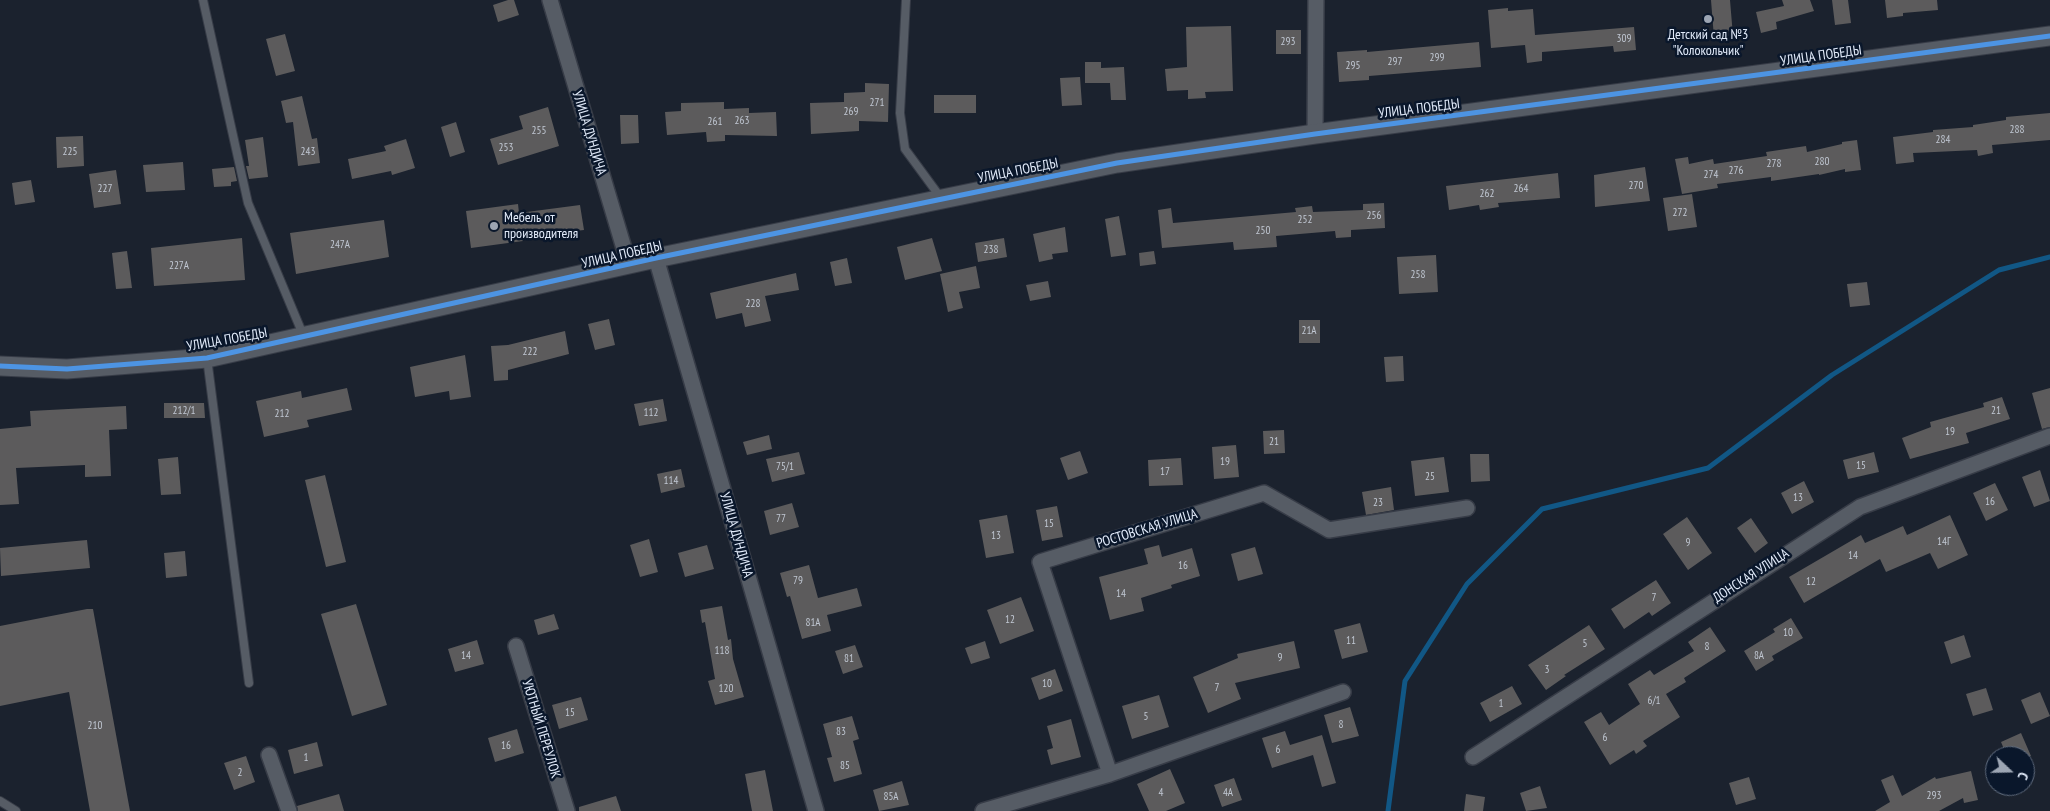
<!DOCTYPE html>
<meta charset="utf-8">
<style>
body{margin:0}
#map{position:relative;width:2050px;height:811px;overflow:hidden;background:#1b222e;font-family:"PT Sans Narrow",sans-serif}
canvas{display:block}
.north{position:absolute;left:1985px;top:746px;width:50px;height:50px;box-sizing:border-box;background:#0a172b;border:1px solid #606c7e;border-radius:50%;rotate:111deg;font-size:14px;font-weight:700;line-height:20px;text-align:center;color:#e2ebfa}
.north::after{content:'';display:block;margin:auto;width:18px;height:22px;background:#9ca5b3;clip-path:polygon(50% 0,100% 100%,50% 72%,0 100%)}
</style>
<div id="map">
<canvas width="2050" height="811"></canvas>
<div class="north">С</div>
</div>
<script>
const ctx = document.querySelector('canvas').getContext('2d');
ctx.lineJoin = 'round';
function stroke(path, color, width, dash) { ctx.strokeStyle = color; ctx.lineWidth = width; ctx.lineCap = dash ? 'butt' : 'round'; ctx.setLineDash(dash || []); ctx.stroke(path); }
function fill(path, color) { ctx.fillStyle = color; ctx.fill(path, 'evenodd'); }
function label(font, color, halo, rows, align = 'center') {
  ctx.font = font + ' "PT Sans Narrow",sans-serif'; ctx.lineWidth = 5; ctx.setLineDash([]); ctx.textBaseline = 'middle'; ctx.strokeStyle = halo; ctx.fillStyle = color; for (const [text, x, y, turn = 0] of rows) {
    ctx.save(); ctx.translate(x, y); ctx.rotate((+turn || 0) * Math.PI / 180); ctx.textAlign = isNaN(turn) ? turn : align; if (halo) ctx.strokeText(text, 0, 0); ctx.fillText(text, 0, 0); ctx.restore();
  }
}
const stream = new Path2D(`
 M1388,811L1405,681L1467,584L1542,509L1708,468L1832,375L1999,270L2050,257`);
const building = new Path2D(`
 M508,0H514L519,15L498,22L493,5Z
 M1711,0H1730L1733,36L1714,38Z
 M1782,0H1810L1814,11L1776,22L1777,29L1761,33L1756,12L1784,6Z
 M1832,0H1848L1851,23L1835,25Z
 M1885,0H1937L1938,10L1903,13V16L1887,18Z
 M1508,8V11L1533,9L1535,35L1634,27L1636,50L1614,52L1613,46L1542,52V61L1527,63L1525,45L1491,48L1488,10Z
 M1231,26L1233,91L1205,92L1206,98L1188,99V90L1167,91L1165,69L1187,67L1186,27Z
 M1276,30H1301V54H1276Z
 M285,34L295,71L276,76L266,39Z
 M1479,42L1481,67L1369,76V80L1339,82L1337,52L1367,50V52Z
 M1085,62H1101V68L1124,67L1126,100H1111L1110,83H1085Z
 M1080,77L1082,105L1062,106L1060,78Z
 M865,83L889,84L888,122L859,121V131L811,134L810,103L844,102V93L865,92Z
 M934,95H976V113H934Z
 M302,96L312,139L317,138L320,163L298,166L293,122L286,123L281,101Z
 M724,102V109L749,108V113L776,112L777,136L725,135V141L707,142L706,132L667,135L665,112L681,111V103Z
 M548,107L559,146L498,165L490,139L523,129L519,116Z
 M2050,113V140L1992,145L1993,153L1978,156L1977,150L1913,153L1914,162L1896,164L1893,137L1933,132V130L1973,127V125L2006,120V117Z
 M620,115H638L639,143L621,144Z
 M456,122L465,152L450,157L441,127Z
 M83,136L84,166L57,168L56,137Z
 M263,137L268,177L249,179L246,166H249L245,140Z
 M406,139L415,168L392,175L391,171L352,179L348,159L386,151L384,146Z
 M1857,140L1861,170L1845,172V169L1819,175V174L1771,181V177L1717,184L1718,188L1682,194L1675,159L1688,157L1689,164L1713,159L1714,164L1767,156L1766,152L1806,146L1807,152L1842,144V142Z
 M183,162L185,190L146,192L143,165Z
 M234,167L237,181L231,182V186L214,187L212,169Z
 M1645,167L1650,201L1595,207L1594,175Z
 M116,170L121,204L94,208L89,174Z
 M1558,173L1560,198L1498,203L1499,207L1480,210L1479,205L1449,210L1446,186Z
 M31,180L35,202L15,205L12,183Z
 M1692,194L1697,227L1668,231L1663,198Z
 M1384,203L1385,228L1351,230V237L1336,238L1335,231L1276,236L1277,247L1234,250L1233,242L1162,248L1158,210L1171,208L1173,223L1296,212L1295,208L1312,206L1313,212L1363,210V204Z
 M518,204L519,213L580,205L584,230L522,237L523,241L471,248L466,211Z
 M1119,216L1126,255L1111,257L1105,219Z
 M384,220L389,257L296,274L290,233Z
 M1065,227L1068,252L1052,254L1053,259L1039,262L1033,234Z
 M242,238L245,280L154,286L151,248Z
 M932,238L942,271L905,280L897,247Z
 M1004,238L1007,257L978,262L975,243Z
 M127,251L132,288L116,289L112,253Z
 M1154,251L1156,264L1140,266L1139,253Z
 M1436,255L1438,292L1399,294L1397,257Z
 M847,258L852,283L835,286L830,262Z
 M976,266L980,288L959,292L963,308L948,312L940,274Z
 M796,273L799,290L765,296L771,321L745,327L742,313L716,319L710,293Z
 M1048,281L1051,297L1030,301L1026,285Z
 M1867,282L1870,305L1850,307L1847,284Z
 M609,319L615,345L595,350L588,324Z
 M1299,320H1320V343H1299Z
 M565,331L569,354L508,370V380L494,381L491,346L508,345Z
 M465,355L471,397L450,400L449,391L415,397L410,367Z
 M1403,356L1404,381L1386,382L1384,357Z
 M347,388L352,410L307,420L309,427L264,437L256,401L301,391L302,398Z
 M2050,388V427L2042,429L2032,393Z
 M2002,397L2010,419L1966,433L1969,443L1910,459L1902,438L1931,427L1930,422L1984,407L1983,403Z
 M663,399L667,421L639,426L634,404Z
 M164,403H204L205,418H164Z
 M126,406L127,429L109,430L111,476L85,477V465L16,468L19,504L0,505V429L31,426L30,411Z
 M1284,430L1285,453L1264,454L1263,431Z
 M769,435L772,449L747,455L743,442Z
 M1236,445L1239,477L1214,479L1212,447Z
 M1080,451L1088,473L1068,480L1060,458Z
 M799,452L805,474L772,482L766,459Z
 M1874,452L1879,472L1848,479L1843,460Z
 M1470,454H1489L1490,481L1471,482Z
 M178,457L181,494L161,495L158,459Z
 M1444,457L1449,492L1415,496L1411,461Z
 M1181,458L1183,485L1149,486L1148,460Z
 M681,469L685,487L661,493L657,474Z
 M2040,470L2050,501L2034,507L2022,477Z
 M325,475L346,562L326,567L305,480Z
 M1804,481L1814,502L1792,514L1781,493Z
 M1995,483L2008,510L1986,521L1973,493Z
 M1391,487L1394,510L1366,515L1362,492Z
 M792,503L799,527L770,535L764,511Z
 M1057,506L1063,537L1042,541L1036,510Z
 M1007,515L1014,553L986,558L979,520Z
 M1950,515L1968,555L1938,569L1930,553L1886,572L1880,559L1804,603L1789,577L1861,535L1865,543L1903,526L1907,535Z
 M1687,517L1712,553L1688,570L1663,534Z
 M1751,518L1768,543L1755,553L1737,528Z
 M649,539L658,572L640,577L630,545Z
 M87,540L90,568L1,576L0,548Z
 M707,545L714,569L685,577L678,553Z
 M1159,545L1162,557L1192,548L1200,576L1171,585L1172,588L1141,598L1144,611L1110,620L1099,577L1148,564L1144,549Z
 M1255,547L1263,574L1238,581L1231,554Z
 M185,551L187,576L166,578L164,553Z
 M809,565L818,598L857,588L862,606L827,615L831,631L802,639L790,596L787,597L780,573Z
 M1656,580L1671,603L1652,616L1649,612L1624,629L1611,609Z
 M1021,597L1034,631L1000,644L987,610Z
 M356,604L387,705L352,716L321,614Z
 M722,606L728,640L731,639L733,659L744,697L715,705L708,681L715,679L705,622L702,623L700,610Z
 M87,609H93L130,811H90L69,692L0,706V626Z
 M554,614L559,629L538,635L534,620Z
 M1791,618L1803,638L1772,656L1774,660L1756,671L1744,651L1775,632L1773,629Z
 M1360,623L1368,652L1342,659L1334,630Z
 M1589,625L1605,649L1564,675L1566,676L1546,690L1528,665Z
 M1710,627L1726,651L1684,678L1686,682L1666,694L1680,717L1643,741L1647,746L1636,754L1634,750L1610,765L1584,722L1601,712L1609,725L1640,704L1628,684L1650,670L1654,675L1694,651L1688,642Z
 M1964,635L1971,657L1951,664L1944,642Z
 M477,640L484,664L455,672L448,649Z
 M985,641L990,658L971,664L965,648Z
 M1294,641L1300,668L1235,683L1241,699L1208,713L1193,677L1238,658L1237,654Z
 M855,645L863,667L843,674L835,651Z
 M1055,669L1063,691L1039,700L1031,678Z
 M1512,686L1522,704L1490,722L1480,703Z
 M1986,688L1993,710L1973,716L1966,694Z
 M2040,692L2050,716L2031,724L2021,700Z
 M1159,695L1169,727L1132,739L1122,706Z
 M581,697L588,720L559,729L552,705Z
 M1350,707L1359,736L1332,743L1324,715Z
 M852,716L859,739L853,741L862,774L834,782L827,758L832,757L823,724Z
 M1071,719L1081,757L1051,765L1047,750L1053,748L1047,726Z
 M517,729L524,753L495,762L488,738Z
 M1285,731L1290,745L1322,735L1336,783L1322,787L1313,755L1272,768L1262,738Z
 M2021,733L2031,756H2007L2001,742Z
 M317,742L323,766L294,774L288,750Z
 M246,756L255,782L234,790L224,763Z
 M1170,769L1185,803L1166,811H1149L1137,784Z
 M765,770L773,811H752L745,774Z
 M1971,771L1978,800L1964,803L1963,798L1939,811H1875L1890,802L1881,780L1893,775L1902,796L1935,777L1936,779Z
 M1749,777L1756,799L1736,805L1729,783Z
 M1234,778L1242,800L1222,807L1214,785Z
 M902,781L909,805L879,811L873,790Z
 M1540,786L1547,808L1526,811L1520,793Z
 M339,794L344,811H298L297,806Z
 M1466,794L1485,797L1483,811H1464Z
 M616,796L621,811H579V807Z`);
const service = new Path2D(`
 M203,0L248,203L304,337
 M906,0L900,113L905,149L941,198
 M207,358L249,683
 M0,801L16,811`);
const minor = new Path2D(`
 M550,0L629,265
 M1315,134L1316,0
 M656,258L816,811
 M516,646L567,811
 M269,755L289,811
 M1473,757L1860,507L2050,436
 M1110,774L1040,562L1264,493L1329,530L1467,508
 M983,811L1110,774L1343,692`);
const tertiary = new Path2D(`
 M0,366L67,369L207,358L656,258L1117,163L1315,134L2050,36`);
const cycleway = new Path2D(`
 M0,366L67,369L207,358L656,258L1117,163L1315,134L2050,36`);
const markers = [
 [1708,19,5,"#9ca5b3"],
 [494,226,5,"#9ca5b3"]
];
const numberNames = [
 ["309",1624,39],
 ["293",1288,42],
 ["299",1437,58],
 ["297",1395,62],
 ["295",1353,66],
 ["271",877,103],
 ["269",851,112],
 ["263",742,121],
 ["261",715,122],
 ["288",2017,130],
 ["255",539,131],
 ["284",1943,140],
 ["253",506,148],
 ["225",70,152],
 ["243",308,152],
 ["280",1822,162],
 ["278",1774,164],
 ["276",1736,171],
 ["274",1711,175],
 ["270",1636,186],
 ["227",105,189],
 ["264",1521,189],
 ["262",1487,194],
 ["272",1680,213],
 ["256",1374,216],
 ["252",1305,220],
 ["250",1263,231],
 ["247А",340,245],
 ["238",991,250],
 ["227А",179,266],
 ["258",1418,275],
 ["228",753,304],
 ["21А",1309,331],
 ["222",530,352],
 ["212/1",184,411],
 ["21",1996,411],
 ["112",651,413],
 ["212",282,414],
 ["19",1950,432],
 ["21",1274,442],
 ["19",1225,462],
 ["15",1861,466],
 ["75/1",785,467],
 ["17",1165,472],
 ["25",1430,477],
 ["114",671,481],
 ["13",1798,498],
 ["16",1990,502],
 ["23",1378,503],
 ["77",781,519],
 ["15",1049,524],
 ["13",996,536],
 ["14Г",1944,542],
 ["9",1688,543],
 ["14",1853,556],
 ["16",1183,566],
 ["79",798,581],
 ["12",1811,582],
 ["14",1121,594],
 ["7",1654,598],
 ["12",1010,620],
 ["81А",813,623],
 ["10",1788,633],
 ["11",1351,641],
 ["5",1585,644],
 ["8",1707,647],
 ["118",722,651],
 ["14",466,656],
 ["8А",1759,656],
 ["9",1280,658],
 ["81",849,659],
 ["3",1547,670],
 ["10",1047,684],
 ["7",1217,688],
 ["120",726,689],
 ["6/1",1654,701],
 ["1",1501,704],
 ["15",570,713],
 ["5",1146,717],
 ["8",1341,725],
 ["210",95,726],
 ["83",841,732],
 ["6",1605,738],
 ["16",506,746],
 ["6",1278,750],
 ["1",306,758],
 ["85",845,766],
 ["2",240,773],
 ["4",1161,793],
 ["4А",1228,793],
 ["293",1934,796],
 ["85А",891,797]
];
const poiNames = [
 ["Детский сад №3",1708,35],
 ["\"Колокольчик\"",1708,51],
 ["Мебель от",504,218,"left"],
 ["производителя",504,234,"left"]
];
const streetNames = [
 ["УЛИЦА ПОБЕДЫ",1821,56,-8],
 ["УЛИЦА ПОБЕДЫ",1419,109,-7],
 ["УЛИЦА ДУНДИЧА",589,133,73],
 ["УЛИЦА ПОБЕДЫ",1018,171,-11],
 ["УЛИЦА ПОБЕДЫ",622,255,-13],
 ["УЛИЦА ПОБЕДЫ",227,340,-10],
 ["РОСТОВСКАЯ УЛИЦА",1147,529,-17],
 ["УЛИЦА ДУНДИЧА",736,535,74],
 ["ДОНСКАЯ УЛИЦА",1751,576,-33],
 ["УЮТНЫЙ ПЕРЕУЛОК",541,729,73]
];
stroke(stream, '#115785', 5);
fill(building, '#5c5b5c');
stroke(service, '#373c47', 10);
stroke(minor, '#373c47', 18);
stroke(tertiary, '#373c47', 21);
stroke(service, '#565c65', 8);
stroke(minor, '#565c65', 15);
stroke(tertiary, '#565c65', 19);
stroke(cycleway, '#4d94e3', 5);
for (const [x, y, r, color] of markers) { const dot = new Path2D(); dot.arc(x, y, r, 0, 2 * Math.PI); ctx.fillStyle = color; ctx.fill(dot); stroke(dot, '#0a172b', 2); }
label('11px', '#c0c7d2', null, numberNames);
label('14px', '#e2ebfa', '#0a172b', poiNames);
label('14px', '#e2ebfa', '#0a172b', streetNames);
</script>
